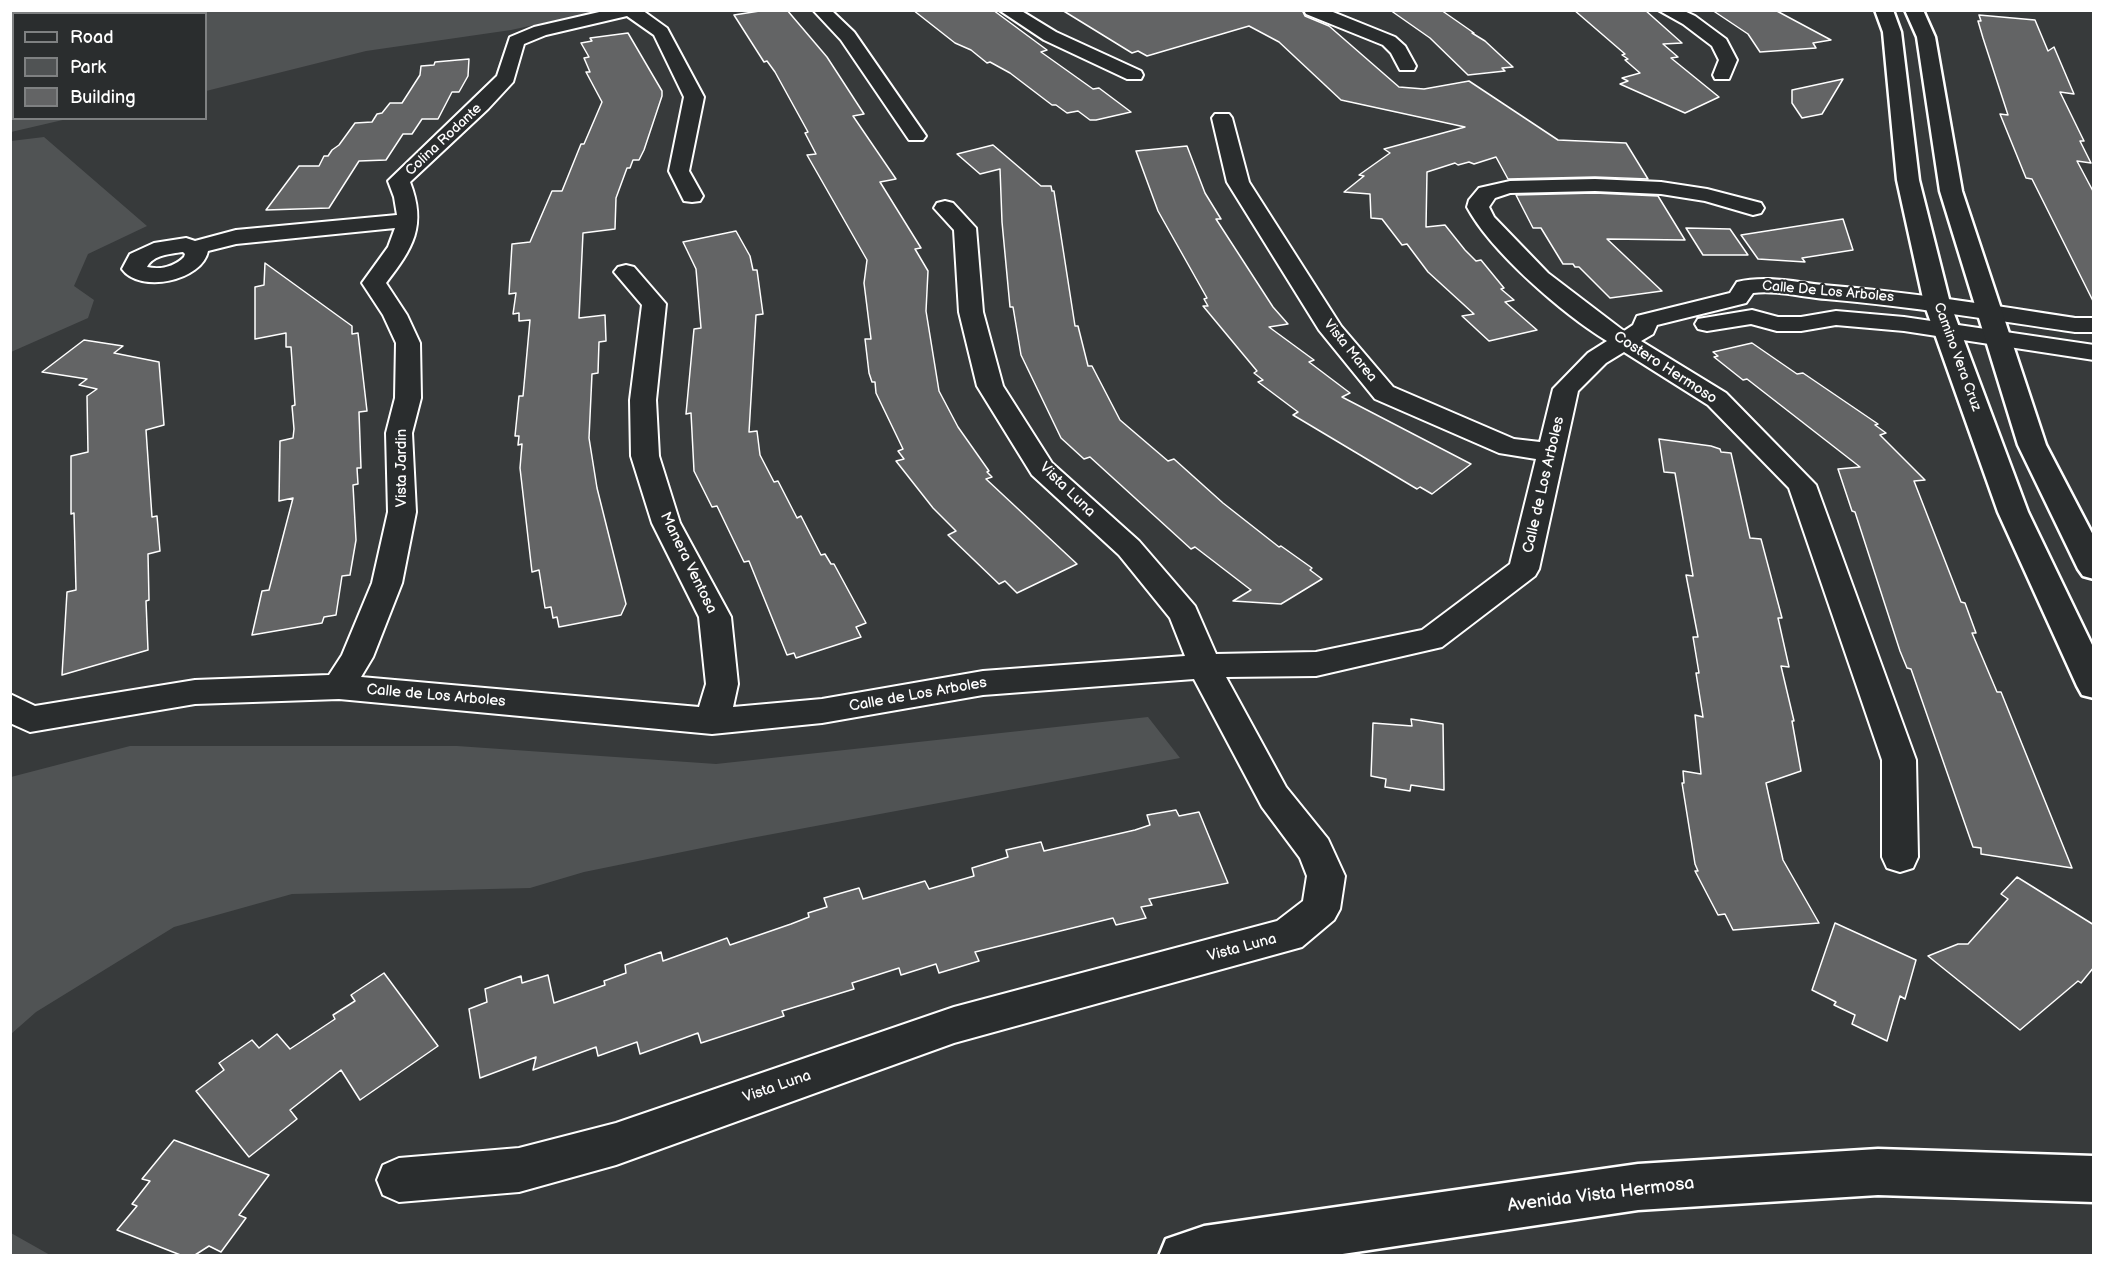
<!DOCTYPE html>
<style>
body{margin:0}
#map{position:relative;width:2104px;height:1266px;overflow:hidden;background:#373a3b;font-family:"Balsamiq Sans",sans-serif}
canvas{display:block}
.frame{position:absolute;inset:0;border:12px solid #fff;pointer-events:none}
.legend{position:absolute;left:12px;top:12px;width:195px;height:108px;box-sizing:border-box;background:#2a2d2e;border:2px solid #7f8182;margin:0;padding:8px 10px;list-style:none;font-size:18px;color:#fff}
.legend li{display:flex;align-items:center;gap:12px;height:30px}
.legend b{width:30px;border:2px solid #7f8182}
</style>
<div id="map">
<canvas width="2104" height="1266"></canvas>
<div class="frame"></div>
<ul class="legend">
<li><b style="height:8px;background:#2a2d2e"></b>Road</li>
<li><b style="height:16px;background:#505354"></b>Park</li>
<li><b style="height:16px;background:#636465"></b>Building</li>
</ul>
</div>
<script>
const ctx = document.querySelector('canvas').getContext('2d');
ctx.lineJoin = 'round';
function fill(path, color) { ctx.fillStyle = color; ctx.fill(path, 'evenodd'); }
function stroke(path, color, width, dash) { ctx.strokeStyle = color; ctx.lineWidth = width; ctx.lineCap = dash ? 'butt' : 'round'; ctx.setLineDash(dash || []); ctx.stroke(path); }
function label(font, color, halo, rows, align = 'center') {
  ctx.font = font + ' "Balsamiq Sans",sans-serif'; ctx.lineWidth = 4.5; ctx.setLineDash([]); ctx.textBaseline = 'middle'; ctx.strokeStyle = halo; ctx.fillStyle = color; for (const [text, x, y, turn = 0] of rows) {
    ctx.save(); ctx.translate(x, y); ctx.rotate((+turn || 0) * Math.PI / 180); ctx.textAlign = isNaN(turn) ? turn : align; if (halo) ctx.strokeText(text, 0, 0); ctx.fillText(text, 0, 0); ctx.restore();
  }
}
const green = new Path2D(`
 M10,11L11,10L599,11L511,30L366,51L206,91V14H14V118L67,119L11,132Z
 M44,137L147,226L88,254L74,286L94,300L88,318L11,352V141Z
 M1148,717L1180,758L746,839L584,872L530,888L292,894L174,927L36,1012L11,1034V777L130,746H457L716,764Z
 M11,1233L50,1255H11Z`);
const building = new Path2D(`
 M766,10H787L827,57L864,114L853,116L896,179L880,182L921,248L915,249L928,271L926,311L939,391L958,427L989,471L987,472L992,477L986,479L1077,564L1017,593L1005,581L999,584L948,535L956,531L933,508L896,461L904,459L898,451L903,449L876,393L875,382H872L869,373L865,339H871L864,283L867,260L807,155L816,154L805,133L808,132L775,72L767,61L764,62L734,15Z
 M913,10H993L1047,50L1041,52L1093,89L1099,88L1131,112L1096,120H1090L1078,111L1067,113L1056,105H1052L1010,73L990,62L987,63L971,50L955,43Z
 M1062,10H1302L1305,16L1329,26L1399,87L1424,89L1469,81L1558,140L1626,143L1648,179L1595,177L1508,179L1496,157L1474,164L1469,162L1458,165L1455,163L1427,172L1426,227L1445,225L1465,250L1476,261L1481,260L1504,288L1501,289L1514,300L1505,302L1537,330L1489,341L1462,316L1474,314L1428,272L1407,244L1402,245L1382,219L1371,218L1370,194L1344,192L1364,176L1359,175L1390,153L1384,149L1465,127L1341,100L1279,42L1249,26L1147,56L1138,51L1132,53Z
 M1390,10H1441L1474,33H1472L1485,41L1513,67L1502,68L1505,71L1468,75L1430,38Z
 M1574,10H1645L1682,43L1663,44L1678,57L1671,58L1719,97L1685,113L1620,84L1628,81L1622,78L1640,73L1625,60L1628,59L1622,55L1625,54Z
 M1712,10H1775L1831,40L1813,43L1816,48L1760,52L1748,34Z
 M1979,15L2035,20L2048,51L2054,47L2074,94L2060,92L2084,141H2080L2091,163L2077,161L2094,193V303L2032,179L2026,178L2000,114L2008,115L1983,38L1978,21H1981Z
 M628,33L662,91V96L644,150L639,160H633L630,168H627L616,198L615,229L583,233L579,318L605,315L606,341L599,342L598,373L592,374L589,438L597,488L626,604L621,615L559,627L557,617L553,618L551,607L545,608L539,570L532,572L520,468L522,444L518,445L519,436H515L519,396H523L530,320L519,321V313L513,314L516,293L509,294L512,244L530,242L552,191H562L581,144H584L602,102L586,72H590L584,58L589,57L581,43L592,41L590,38Z
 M469,59L468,76L459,92H452L438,119H422L412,134H403L386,160L359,161L329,208L266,210L299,166H319L324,156H328L332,150L339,145L355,123L372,122L377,114L382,113L390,103H402L420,75L421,66L434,65L435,62Z
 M1843,79L1822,114L1802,118L1792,103V90Z
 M993,145L1041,186H1051L1052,191H1054L1075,326H1078L1088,366H1092L1120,420L1168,461L1174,459L1223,503L1279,547L1281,546L1312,568L1310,570L1322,579L1281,604L1233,601L1251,590L1195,547L1191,549L1090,457L1084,459L1061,438L1021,355L1013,307H1010L1002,222L1000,169L980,174L957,154Z
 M1187,146L1205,193L1221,219H1216L1273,307L1288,324L1269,327L1314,360L1309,362L1350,393L1342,397L1471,464L1432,494L1420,487L1417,489L1293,415L1298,412L1258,382L1263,380L1254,373L1257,371L1203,306H1208L1204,299L1207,298L1158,211L1136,151Z
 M1595,193L1658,196L1685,240L1607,239L1662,291L1610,298L1579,267H1575L1573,264H1563L1541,228H1533L1516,195Z
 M1843,219L1853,250L1802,258L1805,262L1758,259L1741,235Z
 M1686,228L1730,229L1748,255H1703Z
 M736,231L750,256L753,270H757L763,314L756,315L749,432L757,431L760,455L774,482L778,481L797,518L801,516L821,555L825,554L831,564H834L866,623L856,627L861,637L796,658L794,653L787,655L749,561L744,562L717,506L712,507L694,471L691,413L686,414L694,329L701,328L696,269L683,242Z
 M265,263L352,326V334L358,333L367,411L359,412L361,468H357L358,484L353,485L356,540L350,575L342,576L336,615L324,617L322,623L252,635L262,591L269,590L293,498L279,501L280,441L293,438L294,429L292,406L295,405L291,347H286V333L255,339V287L264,285Z
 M84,340L123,346L114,353L159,362L164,425L146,430L152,517L157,516L160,551L148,554L149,600L146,601L148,650L62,675L67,592L76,590L74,513L71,514V456L88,452L87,396L97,389L79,385L87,379L42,372Z
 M1752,343L1797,374L1803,373L1878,424L1875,425L1886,433L1880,435L1925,480L1914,481L1961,602L1965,603L1976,633H1972L1997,692H2001L2072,868L1981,854V848L1973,847L1911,669L1907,668L1900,651L1855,512L1852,511L1838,469L1860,467L1747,379L1743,380L1714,357L1718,356L1713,352Z
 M1659,439L1711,446L1720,449L1721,452L1731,453L1750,538L1761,539L1782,618H1778L1789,667L1781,666L1794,721H1792L1801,771L1766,783L1783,860L1819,923L1733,930L1725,914L1718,915L1695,871H1698L1695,864L1682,783H1684L1683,771L1701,774L1695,715L1703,717L1696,673H1699L1693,637H1698L1686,575L1693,576L1675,473L1664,472Z
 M1411,719L1443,724L1444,790L1411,785L1410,791L1385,787L1386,779L1371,776L1373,723L1412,726Z
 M1176,810L1179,816L1199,812L1228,883L1149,899L1152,905L1141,907L1146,918L1116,925L1113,918L975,952L979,961L939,973L936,964L901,975L899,968L852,983L854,989L782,1011L784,1016L701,1043L698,1033L640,1054L637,1042L598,1056L596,1047L533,1070L536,1057L480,1078L469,1009L487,1002L485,989L521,976L522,983L548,975L554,1003L605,985L604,981L626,973L625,965L661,952L663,961L727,938L730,945L791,924L809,917L808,913L827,907L824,898L859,888L863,899L925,881L929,889L974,876L972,868L1008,857L1006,850L1041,842L1044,851L1135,830L1150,825L1147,815Z
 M2017,877L2094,925V967L2081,983L2078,981L2020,1030L1928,956L1958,944H1968L2008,899L2001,894Z
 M1835,923L1916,960L1905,999L1900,996L1887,1041L1852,1024L1855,1015L1834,1005L1836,1002L1812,990Z
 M384,973L438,1046L360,1100L341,1070L290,1110L297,1119L249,1157L196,1091L224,1070L219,1063L252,1040L259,1048L277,1034L290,1049L335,1019L333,1015L355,1001L351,995Z
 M174,1140L269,1175L239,1215L246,1218L221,1252L209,1246L195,1255L183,1256L117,1230L137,1206L132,1204L150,1181L142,1179Z`);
const minor = new Path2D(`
 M608,10H642L667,28L704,97L689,171L703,196L700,201L692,202L684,201L669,171L684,97L654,35L627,16L546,35L524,44L513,82L488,109L410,182C427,226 413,248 386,283L407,315L420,343L421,398L412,433L416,512L402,583L373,657L361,677L699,707L706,684L699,617L652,523L631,456L630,400L642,305L614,272L618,267L626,265L634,267L666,304L656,400L659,456L680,523L731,617L738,684L733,707L822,699L983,671L1185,656L1170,618L1119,555L1032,475L977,386L959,312L954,230L934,208L937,203L945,201L953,203L976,228L983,312L1003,386L1052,463L1139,541L1195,606L1216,654L1316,652L1422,630L1510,564L1536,459L1499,453L1375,399L1319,330L1227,182L1212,118L1215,114H1229L1232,118L1249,182L1341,326L1393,387L1514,439L1540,442L1553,389L1588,353L1607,341C1563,314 1491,252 1467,207L1469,200L1479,188L1510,181L1595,179L1661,182L1707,189L1761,203L1764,208L1761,213L1753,215L1705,201L1661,194L1595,191L1510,193L1495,198L1489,207L1494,217L1548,273L1624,331L1633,325L1637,316L1730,293L1737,282C1766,275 1794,282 1823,285C1908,292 1991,305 2075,318H2094V332H2075C1992,320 1909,306 1826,299C1802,297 1776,290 1753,293L1746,303L1657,325L1653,334L1641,341L1726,393L1816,485L1916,760L1918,857L1913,868L1900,872L1887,868L1882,857V760L1789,488L1708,405L1624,352L1606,363L1578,391L1539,569L1535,576L1442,647L1316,676L1226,677L1286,787L1328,839L1345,876L1340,909L1334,920L1302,947L954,1043L616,1165L519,1192L399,1202L383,1195L377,1180L383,1165L399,1158L519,1148L616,1123L954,1007L1277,921L1303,901L1307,876L1300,858L1262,807L1194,679L983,695L822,723L712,734L339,699L195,704L30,732L10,723V694L35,706L195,680L329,675L342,655L372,583L388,512L386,433L395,398L396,343L383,315L362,283L388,247L395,228L236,244L208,251C202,281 140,294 122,269L130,254L154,243L186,238L195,241L236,230L397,215L394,197L388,181L497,76L510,37L534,27ZM183,252L185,254L184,257C174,267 160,270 147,267C153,255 170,254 183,252Z
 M813,10H831L854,32L926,136L923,140H909L841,40Z
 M999,10H1020L1056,32L1141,71L1143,75L1141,79H1127L1044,40Z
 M1304,10H1328L1395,37L1405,46L1416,66L1414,70H1400L1391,53L1383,45L1306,14Z
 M1658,10H1682L1695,16L1726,39L1737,60L1729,79H1715L1713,75L1719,60L1712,46L1683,24Z
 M1752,310L1778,317H1801L1836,311L1904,317L2094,345V360L1904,331L1836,325L1801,331H1777L1751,324L1707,331L1698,329L1695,324L1698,319Z`);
const secondary = new Path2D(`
 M1875,10H1893L1901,32L1919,180L1950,303L2028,512L2094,649V698L2082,695L2077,686L1998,512L1924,303L1897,180L1883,32Z
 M1905,10H1923L1935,37L1962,191L2046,445L2094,537V579L2083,576L2078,569L2018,445L1940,191L1917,37Z
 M1878,1149L2094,1156V1202L1878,1195L1638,1210L1329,1256H1159L1166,1239L1204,1226L1638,1164Z`);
const farStreetnames = [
 ["Colina Rodante",444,140,-43],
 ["Calle De Los Arboles",1828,292,5],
 ["Vista Marea",1350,351,51],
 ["Camino Vera Cruz",1957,357,70]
];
const streetNames = [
 ["Costero Hermoso",1665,368,33],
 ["Vista Jardin",402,468,-90],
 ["Calle de Los Arboles",1544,485,-77],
 ["Vista Luna",1067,490,44],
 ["Manera Ventosa",688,563,64],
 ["Calle de Los Arboles",918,695,-10],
 ["Calle de Los Arboles",436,696,5],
 ["Vista Luna",1242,948,-15],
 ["Vista Luna",777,1087,-19]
];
const nearStreetnames = [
 ["Avenida Vista Hermosa",1601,1195,-7]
];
fill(green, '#505354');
fill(building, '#636465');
stroke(building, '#fff', 1.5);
stroke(minor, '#fff', 4);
stroke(secondary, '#fff', 5);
fill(minor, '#2a2d2e');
fill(secondary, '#2a2d2e');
label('14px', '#fff', '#2a2d2e', farStreetnames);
label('15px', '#fff', '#2a2d2e', streetNames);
label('18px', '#fff', '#2a2d2e', nearStreetnames);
</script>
